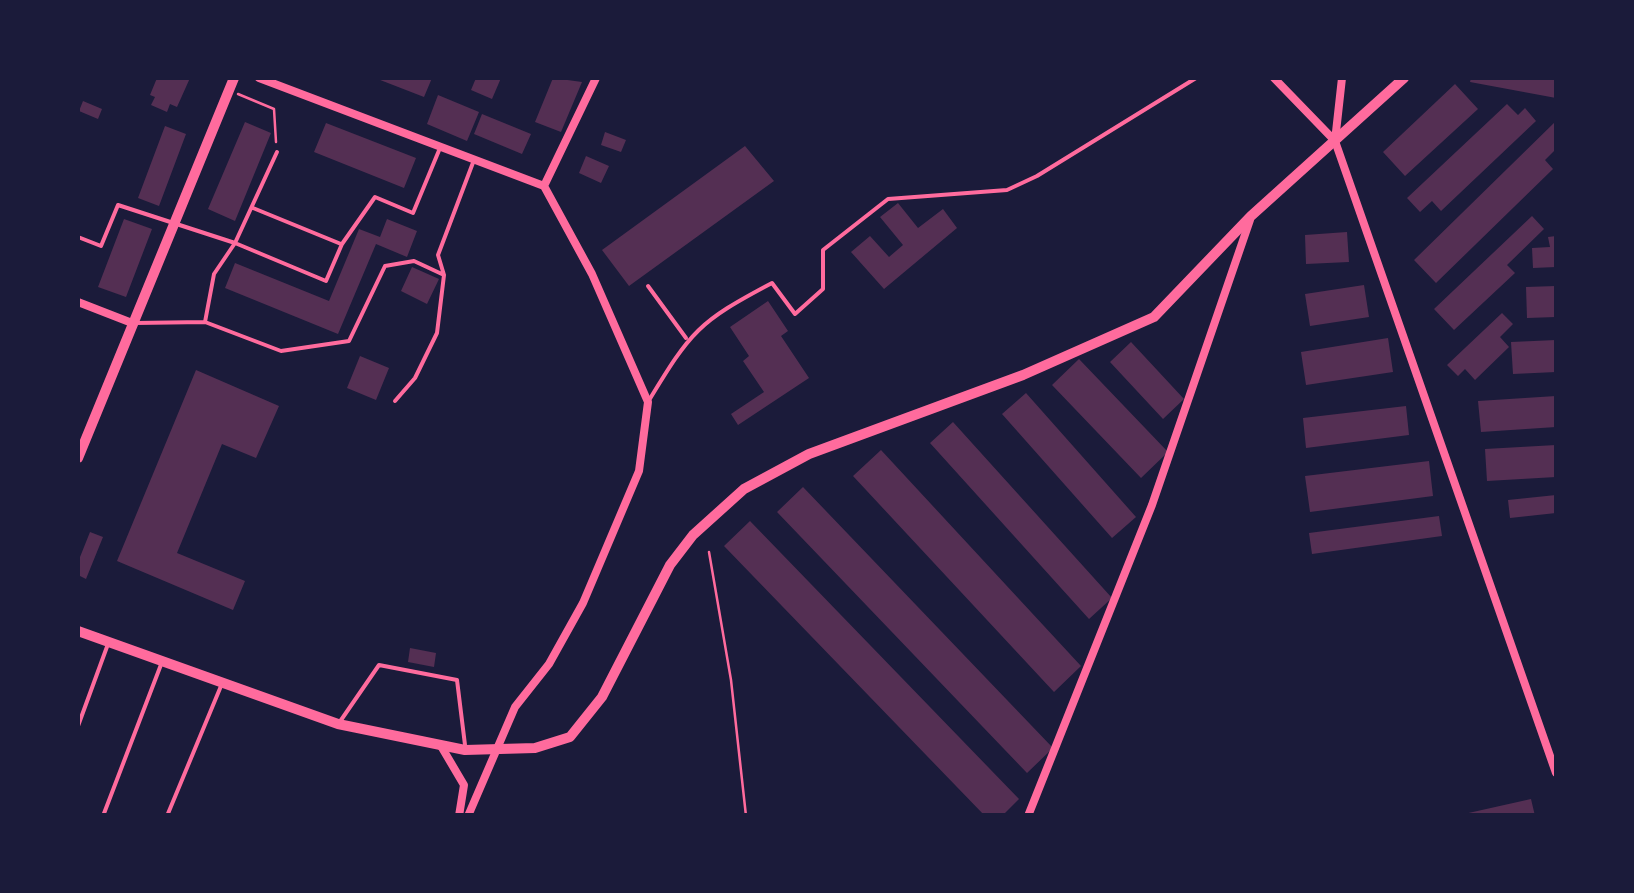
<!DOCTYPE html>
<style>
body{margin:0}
#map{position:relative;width:1634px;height:893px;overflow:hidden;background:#1b1b3a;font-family:"Work Sans",sans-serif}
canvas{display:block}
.frame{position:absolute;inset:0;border:80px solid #1b1b3a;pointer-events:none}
</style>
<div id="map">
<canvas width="1634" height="893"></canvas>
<div class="frame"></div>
</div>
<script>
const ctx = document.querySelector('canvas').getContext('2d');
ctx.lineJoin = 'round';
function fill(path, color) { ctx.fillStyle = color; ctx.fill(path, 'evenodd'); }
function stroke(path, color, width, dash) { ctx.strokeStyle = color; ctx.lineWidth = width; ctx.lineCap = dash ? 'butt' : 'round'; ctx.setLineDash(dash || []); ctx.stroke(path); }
const building = new Path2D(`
 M157,78H190L177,107L170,104L167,112L151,105L155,97L150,95Z
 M375,78H432L424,97Z
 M476,78H501L492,99L471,90Z
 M553,78L582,82L561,132L535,122Z
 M1471,78H1556V98L1470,82Z
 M1455,84L1478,109L1405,176L1383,152Z
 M438,95L479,112L467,141L427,124Z
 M83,101L102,109L98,119L79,111Z
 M1507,104L1518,115L1525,108L1536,121L1441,211L1432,201L1420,212L1407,198Z
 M482,114L531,134L522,154L474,134Z
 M1556,121V149L1545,160L1553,169L1436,283L1414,260Z
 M245,122L271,133L235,221L208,209Z
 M326,123L416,158L404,188L314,152Z
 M165,126L186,134L159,206L138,198Z
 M605,132L626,140L621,152L601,145Z
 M745,146L774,181L629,286L602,250Z
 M586,156L609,166L601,183L579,173Z
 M898,203L918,228L943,209L957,228L884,289L851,252L870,236L889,257L903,245L880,217Z
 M1532,216L1544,229L1507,265L1515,273L1454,330L1434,309Z
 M124,219L152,229L126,297L98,287Z
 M387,219L417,231L407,257L376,244L338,334L225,288L235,263L329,301L359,229L380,237Z
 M1347,232L1349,262L1306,264L1305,235Z
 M1556,236V267L1533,268L1532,248L1550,247L1548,237Z
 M412,267L439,279L427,304L401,291Z
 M1364,285L1369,317L1310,326L1305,294Z
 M1556,286V317L1527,318L1526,287Z
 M768,301L788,331L781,336L809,378L738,425L731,414L764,392L743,361L749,356L730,327Z
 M1502,313L1513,324L1500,337L1509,347L1475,380L1465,369L1458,376L1447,365Z
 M1388,338L1393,372L1306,385L1301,352Z
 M1556,340V372L1513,374L1511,342Z
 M1131,342L1184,399L1163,419L1110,362Z
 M360,356L389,368L376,400L347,388Z
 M1079,359L1168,452L1141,478L1052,385Z
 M196,370L279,406L256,458L222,444L177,553L245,581L233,610L117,561Z
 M1026,393L1136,517L1112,538L1002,414Z
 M1556,396V427L1481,432L1478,401Z
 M1406,406L1409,435L1306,448L1303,418Z
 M953,422L1112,598L1089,619L930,443Z
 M1556,445V477L1487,481L1485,449Z
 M881,450L1081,666L1054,692L853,476Z
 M1429,461L1433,496L1310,512L1305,476Z
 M803,487L1053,748L1027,773L777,512Z
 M1556,495V513L1510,518L1508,500Z
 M1439,516L1442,536L1312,554L1309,533Z
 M750,521L1019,799L1002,816H985L724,546Z
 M90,532L103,537L86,579L78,575V562Z
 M410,648L436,653L434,667L408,662Z
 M1531,799L1535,816H1465L1464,814Z`);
const path = new Path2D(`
 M238,94L274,109L276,142
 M709,552L731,680L746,816`);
const service = new Path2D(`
 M253,208L341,244
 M78,237L101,246L118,205L235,243L277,152
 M648,286L686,338
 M205,322L214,274L235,243L326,281L342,244L375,197L413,213L440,148
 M135,323L205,322L281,351L349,341L385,266L414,261L444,275
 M395,401L415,378L437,333L444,275L438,255L474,160
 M648,402C691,331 698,322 772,283L795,314L823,289V250L888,199L1007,190L1037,176L1196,78
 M339,723L379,665L457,680L465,745
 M78,726L108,644
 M103,816L162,662
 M167,816L221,686`);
const minor = new Path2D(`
 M259,78L544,186
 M1274,78L1335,141
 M1342,78L1335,141L1556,773
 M544,186L596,78
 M78,302L132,323
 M441,746L464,785L459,816
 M468,816L515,707L549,664L583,603L639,471L648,402L592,274L544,186
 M1028,816L1152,505L1250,220`);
const tertiary = new Path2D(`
 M78,458L234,78
 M78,631L338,724L465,750L535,748L570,737L602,697L670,565L693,535L744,489L809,454L1023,375L1154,317L1251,216L1404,78`);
fill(building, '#542f53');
stroke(path, '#ff6b9d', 2.5);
stroke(service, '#ff6b9d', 4);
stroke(minor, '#ff6b9d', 8);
stroke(tertiary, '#ff6b9d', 10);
</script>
